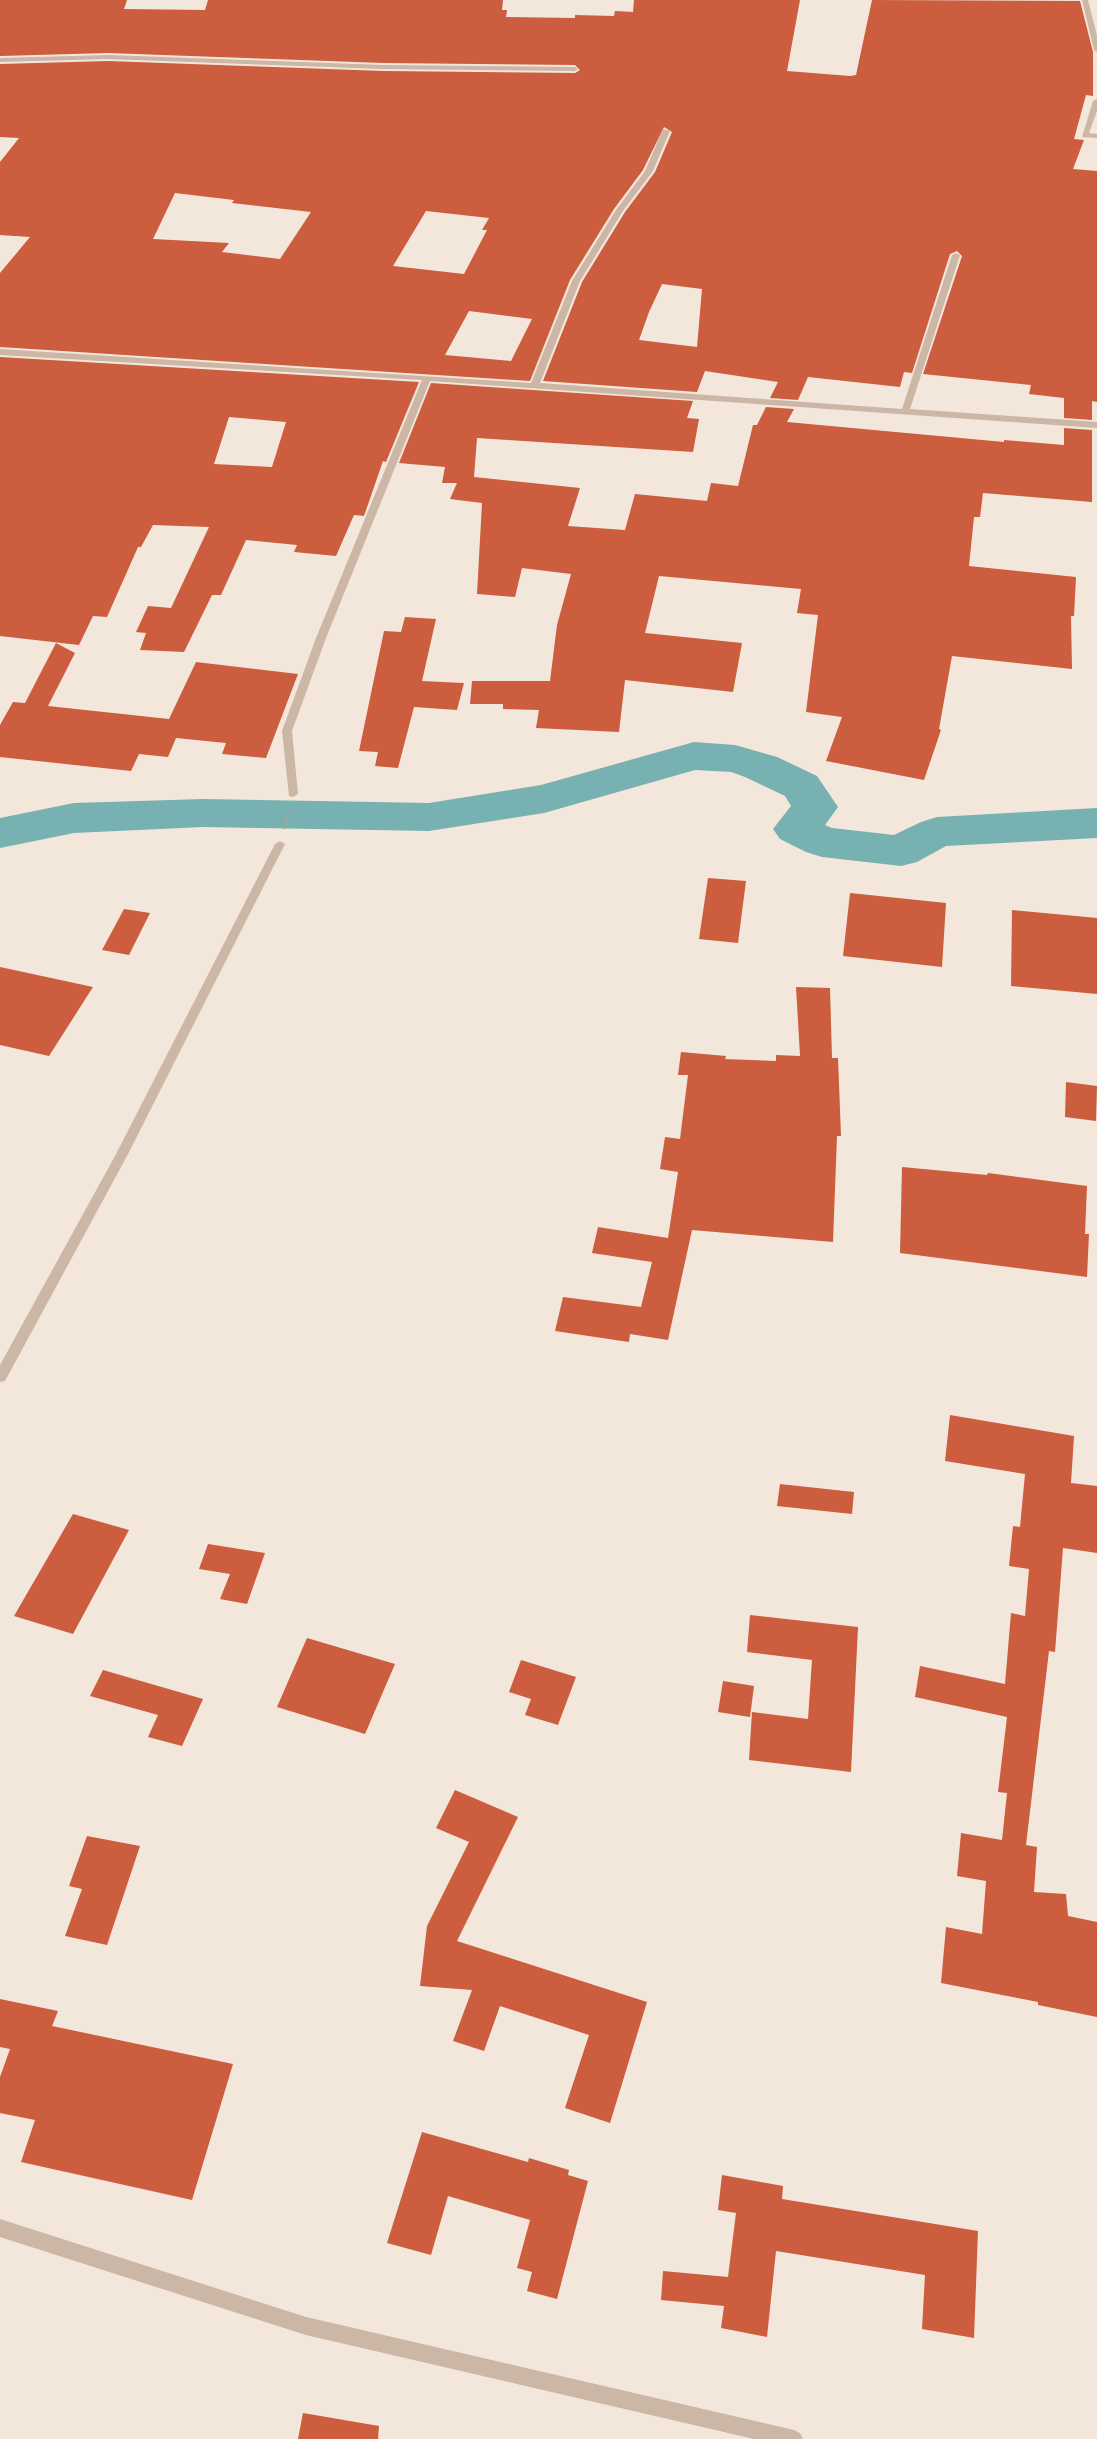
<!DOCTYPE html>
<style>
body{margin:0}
canvas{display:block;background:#f3e6da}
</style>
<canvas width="1097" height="2439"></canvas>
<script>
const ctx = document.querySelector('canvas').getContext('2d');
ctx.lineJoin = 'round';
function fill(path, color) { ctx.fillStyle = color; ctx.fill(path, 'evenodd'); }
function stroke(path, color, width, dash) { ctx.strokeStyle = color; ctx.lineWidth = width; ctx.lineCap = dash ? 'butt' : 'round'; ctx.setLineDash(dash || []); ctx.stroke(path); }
const river = new Path2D(`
 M694,742L735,745L777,757L817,776L838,807L825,825L832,828L894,835L921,822L937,817L1097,808V838L946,846L917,862L901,866L822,857L806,852L780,839L773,829L791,806L785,796L745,777L731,772L695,770L544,813L429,831L203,827L74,833L0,848V818L74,803L203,799L429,803L541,785Z`);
const building = new Path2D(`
 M0,0H127L124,9L205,10L208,0H503L502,10H507L506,17L575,18V15L614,16L615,11L633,12L634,0H800L787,71L850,76L856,75L872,0L1080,1L1093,52V96L1086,95L1074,139L1084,140L1073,169L1097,171V402L1092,401V420L1064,418V398L1029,394L1031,385L923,374L962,256L957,251L950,254L912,373L904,372L900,387L808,377L798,400L770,398L778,382L705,371L697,392L543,381L582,282L625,212L655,172L672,132L664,127L643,170L614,209L570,280L530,381L0,347V273L30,237L0,235V162L19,138L0,137V64L108,61L383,71L575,73L580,70L575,65L383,63L108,53L0,56ZM175,193L234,200L232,203L311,212L280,259L222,252L229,243L153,239ZM426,211L489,218L482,230H487L464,274L393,266ZM662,284L702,289L697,347L639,340L649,312ZM469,311L532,319L511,361L445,355Z
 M0,357L419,382L386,462L383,461L364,516L354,515L336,556L294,552L297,545L246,540L221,595H212L184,652L140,650L146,633L136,632L148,606L171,608L209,527L153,525L141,547H138L107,617L93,616L79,645L0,636ZM229,417L286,422L272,467L214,464Z
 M431,383L693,401L687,418L699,419L693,452L477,438L474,477L580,488L568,526L625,530L635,494L707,501L711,483L738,486L753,425H757L766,407L794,409L787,422L1004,442V440L1064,445V428L1092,430V502L983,493L980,517H974L969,566L1076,577L1074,616H1071L1072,669L952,656L939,729L941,730L924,780L826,761L842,717L806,712L818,615L797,613L801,589L659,576L645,633L742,643L733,692L625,680L619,732L536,728L539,710L503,709V704H470L472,681H550L557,625L571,574L522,568L515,597L477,594L482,503L450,499L457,483H442L445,467L399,463Z
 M405,617L436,619L422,681L464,683L457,710L414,707L398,768L375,766L378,752L359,751L384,631L401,632Z
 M56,643L75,653L48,706L169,719L196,662L298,674L266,758L222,754L226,743L176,738L168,757L139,754L131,771L0,757V725L13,702L25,703Z
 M708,878L746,881L738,943L699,939Z
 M850,893L946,903L942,967L843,956Z
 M124,909L150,913L129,955L102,950Z
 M1012,910L1097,918V994L1011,986Z
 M0,967L93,987L49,1056L0,1045Z
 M796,987L830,988L832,1058H838L841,1136H837L833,1242L692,1230L668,1340L630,1334L629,1342L555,1331L563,1297L641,1307L652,1262L592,1253L598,1227L668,1238L678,1172L660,1169L665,1137L680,1139L688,1075H678L681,1052L726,1056L725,1059L776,1061V1055L800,1056Z
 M1066,1082L1097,1086L1096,1121L1065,1117Z
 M902,1167L987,1175L988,1173L1087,1186L1085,1234H1089L1087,1277L900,1253Z
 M950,1415L1074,1436L1071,1483L1097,1486V1553L1063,1548L1055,1652L1049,1651L1026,1845L1037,1847L1034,1892L1066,1894L1068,1916L1097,1922V2017L1038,2005V2002L941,1983L946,1927L982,1934L986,1881L957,1876L961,1833L1002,1840L1007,1793L998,1792L1007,1717L915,1697L920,1666L1005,1684L1011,1613L1025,1616L1029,1569L1009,1566L1013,1526L1020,1527L1025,1474L945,1461Z
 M780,1484L854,1492L852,1514L777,1506Z
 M73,1514L129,1530L73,1634L14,1616Z
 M208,1544L265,1553L247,1604L220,1599L230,1574L199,1569Z
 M750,1615L858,1627L851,1772L749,1760L752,1712L808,1719L812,1660L747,1652Z
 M307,1638L395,1664L365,1734L277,1707Z
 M521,1660L576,1677L558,1725L525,1715L531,1699L509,1692Z
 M103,1670L203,1699L182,1746L148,1737L158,1715L90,1696Z
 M723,1681L754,1686L750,1717L718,1712Z
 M455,1790L518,1817L457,1941L647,2002L610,2123L565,2108L589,2035L500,2006L484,2051L453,2041L472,1990L420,1986L427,1926L469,1842L436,1828Z
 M87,1836L140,1846L107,1945L65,1936L82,1889L69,1886Z
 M0,1999L58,2011L52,2026L233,2064L192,2200L21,2162L35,2120L0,2113V2077L10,2049L0,2047Z
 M422,2132L528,2162L529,2158L569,2170L568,2175L588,2181L557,2299L527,2291L532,2272L517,2268L530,2220L448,2196L431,2255L387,2243Z
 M722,2175L783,2186L782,2199L978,2231L974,2338L922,2329L925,2275L776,2251L767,2337L721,2328L724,2306L661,2300L663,2271L728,2277L736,2213L718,2210Z
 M303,2413L379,2426L378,2439H298Z`);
const path = new Path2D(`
 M284,829L289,811`);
const minor = new Path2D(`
 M1082,0H1088L1097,36V52L1094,50Z
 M108,55L383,65L575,67L578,69L575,71L383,69L108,59L0,62V58Z
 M1097,99V111L1089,133L1097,134V138L1082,137L1093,101Z
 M663,129L670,131L653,171L623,211L580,281L540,383L902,409L952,255L956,253L960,255L910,409L1097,422V428L430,381L326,638L292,731L298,794L293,797L289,796L282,731L316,638L422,380L0,355V349L531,383L572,281L616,210L645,171Z
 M280,841L285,844L127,1156L5,1381L0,1382V1365L115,1156L275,844Z
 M0,2219L306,2317L794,2430L800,2433L803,2439H754L306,2335L0,2237Z`);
fill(river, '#77b1b1');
fill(building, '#cc5d3e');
stroke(path, '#b7a08f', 2.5, [2, 2]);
fill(minor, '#ccb6a5');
</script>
